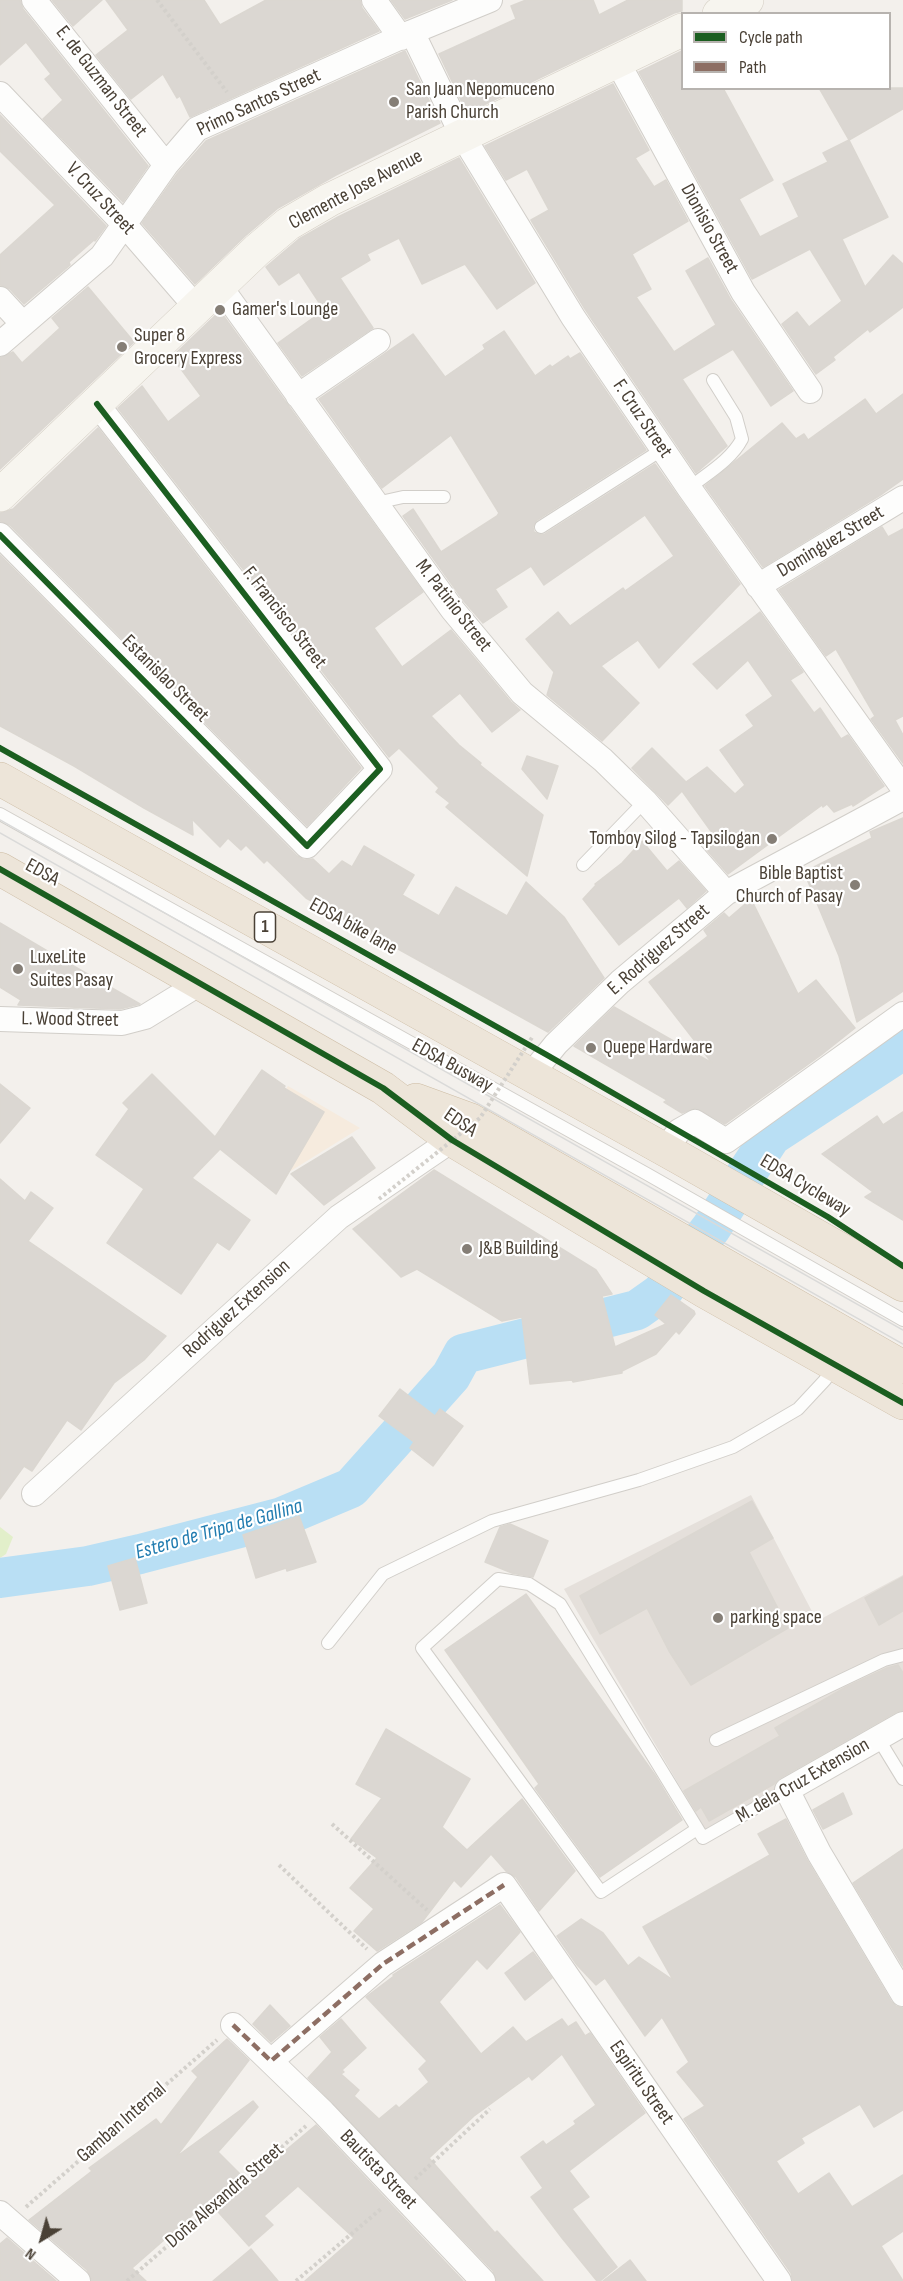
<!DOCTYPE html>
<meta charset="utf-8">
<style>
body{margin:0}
#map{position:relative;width:903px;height:2281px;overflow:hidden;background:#f3f0ec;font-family:"Sofia Sans Condensed",sans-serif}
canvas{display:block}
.legend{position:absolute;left:681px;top:12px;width:210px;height:78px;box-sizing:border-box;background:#fff;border:2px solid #b7b3af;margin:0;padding:8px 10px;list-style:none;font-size:18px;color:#4a4136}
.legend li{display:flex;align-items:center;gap:12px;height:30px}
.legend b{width:30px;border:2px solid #b7b3af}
.north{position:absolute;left:12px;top:2209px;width:60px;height:60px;-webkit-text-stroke:4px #fff;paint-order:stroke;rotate:217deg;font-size:16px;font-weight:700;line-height:24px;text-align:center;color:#4a4136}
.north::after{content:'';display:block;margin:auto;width:21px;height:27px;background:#4a4136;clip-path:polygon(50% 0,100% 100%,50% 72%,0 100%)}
</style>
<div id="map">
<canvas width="903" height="2281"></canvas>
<ul class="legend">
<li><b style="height:8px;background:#1b5e20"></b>Cycle path</li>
<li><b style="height:8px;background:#8d6e63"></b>Path</li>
</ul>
<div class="north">N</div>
</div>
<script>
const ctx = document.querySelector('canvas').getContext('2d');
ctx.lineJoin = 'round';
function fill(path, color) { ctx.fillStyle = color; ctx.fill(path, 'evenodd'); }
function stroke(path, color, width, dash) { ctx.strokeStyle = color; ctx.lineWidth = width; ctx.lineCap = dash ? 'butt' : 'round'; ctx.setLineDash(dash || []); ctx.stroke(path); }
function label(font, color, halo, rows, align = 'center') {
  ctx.font = font + ' "Sofia Sans Condensed",sans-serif'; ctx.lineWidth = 4.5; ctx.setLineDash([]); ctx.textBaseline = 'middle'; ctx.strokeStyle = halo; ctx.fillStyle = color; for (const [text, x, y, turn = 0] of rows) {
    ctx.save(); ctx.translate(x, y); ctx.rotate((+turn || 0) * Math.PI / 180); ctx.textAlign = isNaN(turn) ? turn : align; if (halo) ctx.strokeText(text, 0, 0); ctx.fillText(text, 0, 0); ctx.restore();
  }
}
const commercial = new Path2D(`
 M288,1086L360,1128L289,1172L253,1139Z`);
const industrial = new Path2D(`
 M751,1495L817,1621L903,1575V1720L706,1831L564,1589Z`);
const green = new Path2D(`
 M0,1527L13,1537L6,1554L0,1558Z`);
const river = new Path2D(`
 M0,1578L88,1566L140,1554L282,1517L351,1488L451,1376L463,1354L637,1310L661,1293L711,1228L771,1136L903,1050`);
const building = new Path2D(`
 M0,0H20L23,9L148,166L123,202L43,119L63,100L45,79L51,74L26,42L0,65Z
 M52,0H102L73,26Z
 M106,0H204L220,25L266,0H360L362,8L379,31L190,117L180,96L177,98L163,74L131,99L96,55L128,30Z
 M391,0H452L405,19Z
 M526,0H593L599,15L628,0H682V11L674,13L467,113L439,54L516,19L511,6Z
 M405,51L440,123L336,175L278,208L245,236L195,284L142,223L177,174L206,141Z
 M682,51V88H723L773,180L739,199L760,237L799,217L783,184L828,162L823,153L849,140L888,217L842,239L865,287L893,255L903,264V307L870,332L868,329L833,357L835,360L816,374L782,324L797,312L809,327L842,301L810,249L752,279L639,72Z
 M613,84L649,150L635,158L654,187L666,180L688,221L632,254L651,289L636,297L674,352L716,325L686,271L708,258L731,300L793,391L771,406L733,349L682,379L727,446L696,473L585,309L531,220L549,210L527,169L506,180L485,146Z
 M819,88H903V109L849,140Z
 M0,115L106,226L95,241L94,240L69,262L70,265L24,304L10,289L0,285V255L55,205L0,151Z
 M459,158L535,283L497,309L465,264L422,284L399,238L367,254L370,260L340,278L373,328L302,376L278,343L324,310L299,272L279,285L266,267L299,239L338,217Z
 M88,287L134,342L0,469V358L13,352L22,363L60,328L52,318Z
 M220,311L423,592L374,628L402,667L451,630L511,702L520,710L492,732L460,693L431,716L459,745L481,763L480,765L543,815L527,876L446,807L450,803L436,792L439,788L399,748L389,757L118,408L142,386L168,422L201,396L172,357Z
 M504,331L535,376L550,365L552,367L568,356L570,359L580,353L646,450L537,520L533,527L534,532L541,535L545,534L655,464L740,584L659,668L638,640L601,666L639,703L602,741L547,695L554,672L526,639L558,612L570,626L623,588L625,591L674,556L645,515L544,585L531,566L495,589L507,607L483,623L463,600L403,516L413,509L441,552L497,516L499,513L451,435L382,488L319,399L413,334L445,377L485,349L483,345Z
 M903,394V479L882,494L763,567L705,486L782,423L796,439L804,434L808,440L865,399L876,414Z
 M98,428L361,768L307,826L10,525L0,521V513L13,509Z
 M882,527L888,537L903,529V716L895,720L903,735V763L871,719L875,716L836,649L826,656L779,590Z
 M0,555L297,856L304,860L313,859L329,874L342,861L352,867L364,846L414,875L402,895L439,916L456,887L507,916L526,882L564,917L604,978L548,1032L306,898L267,860L264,863L246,845L241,850L228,838L220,847L192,819L193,835L144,808L74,766L0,726Z
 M760,612L803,672L790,680L814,713L820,708L841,739L848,735L884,786L853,806L852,804L834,812L827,804L823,807L822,805L728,874L706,849L718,841L682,791L668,805L632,768L652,748L686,782L707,767L735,794L745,785L720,750L754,726L746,715L773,696L748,660L717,689L693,664Z
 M527,756L558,766L547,799L522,769Z
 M903,818V991L857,1022L839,956L804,872L872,838L870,832Z
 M642,841L667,871L679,861L706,891L687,908L679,898L619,945L583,899L596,885L595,884L622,863Z
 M751,899L798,994L816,980L855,1028L821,1055L725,1124L696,1108L682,1113L664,1102L667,1100L574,1046L614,1007L712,1063L649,982L708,936L704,930L724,913L729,918Z
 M0,923L49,952L140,1004L120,1009L18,1005L21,1000L0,987Z
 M262,1070L285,1086L284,1088L324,1112L276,1194L220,1149L192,1178L250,1220L229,1250L217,1242L181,1294L107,1243L144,1189L96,1155L129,1109L123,1103L152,1074L215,1137Z
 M0,1084L30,1108L0,1143Z
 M903,1112V1220L865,1197L873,1192L822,1154L877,1116L883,1125Z
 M352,1137L375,1168L324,1205L291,1174Z
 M434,1170L596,1270L612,1294L602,1296L615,1347L666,1324L655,1315L671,1295L694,1311L695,1314L679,1334L676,1331L656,1354L622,1371V1373L573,1382L572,1380L530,1384L522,1317L502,1321L417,1269L401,1277L353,1229Z
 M0,1179L25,1201L31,1192L53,1208L28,1241L166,1336L144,1360L114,1383L81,1430L67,1420L32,1471L24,1466L0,1499Z
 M400,1389L435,1416L440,1409L463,1426L433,1466L410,1448L414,1442L379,1416Z
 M752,1501L773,1538L749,1552L788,1628L691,1685L669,1651L647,1608L600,1634L580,1596Z
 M299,1516L316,1562L287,1571L286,1568L256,1578L243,1535Z
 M510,1524L548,1541L533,1577L512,1573L485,1562L500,1527Z
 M135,1558L147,1603L120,1610L108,1566Z
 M903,1577V1611L879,1625L865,1598Z
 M526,1594L655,1775L682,1820L600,1877L535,1788L539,1784L445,1650Z
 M898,1665L903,1673V1710L896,1712L780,1778L774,1784L709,1821L701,1807L696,1811L684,1791L780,1736L775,1728L846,1687L887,1668Z
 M386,1729L470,1779L442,1827L467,1850L522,1799L575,1871L539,1911L516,1877L506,1871L491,1854L461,1887L454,1880L422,1922L377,1951L354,1931L374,1909L350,1888L377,1858L351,1839L382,1798L356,1784Z
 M843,1793L852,1814L823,1829L813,1810Z
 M786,1819L807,1860L891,2001L896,2006L903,2008V2110L874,2127L860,2104L801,2138L804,2143L776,2161L798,2194L829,2173L852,2207L903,2175V2231L881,2246L903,2281H793L791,2273L684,2119L705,2106L677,2072L689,2062L662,2017L645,2036L605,1978L596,1985L577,1965L557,1936L581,1919L603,1933L628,1966L639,1957L673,1980L643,1927L770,1855L758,1834Z
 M903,1849V1966L853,1883Z
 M500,1905L520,1932L487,1969L477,1959L439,2002L481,2054L513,2027L526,2042L562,2019L568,2027L576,2022L585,2036L590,2033L645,2113L569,2171L589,2197L572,2209L617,2267L600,2281H597L562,2238L531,2197L543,2188L521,2157L543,2141L546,2145L576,2124L574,2121L596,2105L562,2054L532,2080L529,2076L474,2116L429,2158L495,2233L497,2231L543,2281H497L493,2271L308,2078L332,2052L320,2037L341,2019L366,2048L342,2070L344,2072L341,2074L359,2090L354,2096L379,2119L396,2105L399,2108L429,2082L419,2069L427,2061L366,1997L394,1976L393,1975Z
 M533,1952L552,1978L525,2000L505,1973Z
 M270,2005L290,2026L271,2042L253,2024Z
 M227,2039L249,2060L176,2157L253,2101L258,2107L218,2152L248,2182L316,2125L463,2281H305L354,2238L298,2186L264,2216L273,2225L249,2246L211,2204L201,2214L197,2211L132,2268L146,2281H92L87,2270L29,2220L92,2171L89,2168L156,2119L161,2125L198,2077L192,2071Z
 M7,2238L56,2281H0V2244Z
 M251,2249L278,2281H213Z
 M630,2260L646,2281H603Z`);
const path = new Path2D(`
 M157,0L227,92
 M332,1824L427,1910
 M279,1865L367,1949
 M415,2179L490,2109
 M26,2207L217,2040
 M127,2281L306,2126
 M296,2281L382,2208`);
const lane = new Path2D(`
 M689,488C708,473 731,460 742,439L736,417L713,380
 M376,503L403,497H444
 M541,527L663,449
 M0,814L647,1174L903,1320
 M583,865L645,801
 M328,1643L383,1574L492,1521L639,1480L733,1447L798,1409L825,1380L833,1366
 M878,1738L903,1779
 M716,1740L884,1660L903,1655
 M697,1829L601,1892L422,1648L498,1579L529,1584L560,1604L703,1838L787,1790`);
const street = new Path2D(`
 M34,0L166,165
 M374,0L401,38
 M412,32L462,135L573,317L689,488L903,788
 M617,61L743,292L810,391
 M0,94L125,225L196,307
 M219,285L452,609L522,693L603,760L645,801L726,893
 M0,299L23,324
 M0,344L102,256L166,165L197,129L412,32L490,0
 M298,396L378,341
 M0,535L307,846L380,769L97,404
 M758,586L903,498
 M0,1019L122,1023L145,1017L202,982
 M530,1076L556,1044L620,982L726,893L903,798
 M665,1150L679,1131L695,1122L726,1141L903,1014
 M34,1494L339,1217L452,1140
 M903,1724L787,1790L819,1853L903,1994
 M233,2025L323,2112L483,2281
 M271,2061L383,1964L504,1885L779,2281
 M0,2213L78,2281`);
const secondary = new Path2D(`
 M719,14L747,0
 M0,495L257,250L288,224L329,200L682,30`);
const highway = new Path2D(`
 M0,779L678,1157L903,1285
 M0,869L383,1088L452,1140L704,1291L903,1403
 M416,1100L471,1120L903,1367`);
const tram = new Path2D(`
 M0,820L903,1330
 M0,833L903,1344`);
const pathBridge = new Path2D(`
 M379,1199L480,1118L533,1036`);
const quiet = new Path2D(`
 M233,2025L271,2061L383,1964L504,1885`);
const cycleway = new Path2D(`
 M0,535L307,846L380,769L97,404
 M0,748L547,1055L828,1217L903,1266
 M0,869L383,1088L452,1140L704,1291L903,1403`);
const markers = [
 [394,102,6,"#857e76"],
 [220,310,6,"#857e76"],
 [122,347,6,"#857e76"],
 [772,839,6,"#857e76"],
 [855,885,6,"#857e76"],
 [18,969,6,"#857e76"],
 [591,1048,6,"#857e76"],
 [467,1249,6,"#857e76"],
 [718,1618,6,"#857e76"]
];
const shields = [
 [265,927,21]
];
const shieldNames = [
 ["1",265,927]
];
const streetNames = [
 ["E. de Guzman Street",101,82,52],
 ["Primo Santos Street",259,103,-25],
 ["Clemente Jose Avenue",356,190,-28],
 ["V. Cruz Street",100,199,47],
 ["Dionisio Street",709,229,61],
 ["F. Cruz Street",642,419,56],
 ["Dominguez Street",831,542,-31],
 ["M. Patinio Street",453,606,52],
 ["F. Francisco Street",284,618,52],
 ["Estanislao Street",165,679,45],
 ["EDSA",42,873,29],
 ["EDSA bike lane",353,927,29],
 ["E. Rodriguez Street",659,950,-41],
 ["L. Wood Street",70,1020,1],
 ["EDSA Busway",452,1066,29],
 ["EDSA",460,1123,34],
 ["EDSA Cycleway",805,1186,31],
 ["Rodriguez Extension",237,1309,-42],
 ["M. dela Cruz Extension",803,1781,-30],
 ["Espiritu Street",641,2083,55],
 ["Gamban Internal",122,2123,-41],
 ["Bautista Street",378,2170,46],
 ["Doña Alexandra Street",225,2196,-41]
];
const poiNames = [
 ["San Juan Nepomuceno",406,90],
 ["Parish Church",406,113],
 ["Gamer's Lounge",232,310],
 ["Super 8",134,336],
 ["Grocery Express",134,359],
 ["Tomboy Silog - Tapsilogan",760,839,"right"],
 ["Bible Baptist",843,874,"right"],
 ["Church of Pasay",843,897,"right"],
 ["LuxeLite",30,958],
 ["Suites Pasay",30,981],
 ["Quepe Hardware",603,1048],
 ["J&B Building",479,1249],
 ["parking space",730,1618]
];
const waterNames = [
 ["Estero de Tripa de Gallina",219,1530,-16]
];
fill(commercial, '#f6ebde');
fill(industrial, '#e5e0db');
fill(green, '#e2efca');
stroke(river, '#b9dff4', 40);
fill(building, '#dbd7d2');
stroke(building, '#dbd7d1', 1.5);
stroke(lane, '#d1cec9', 14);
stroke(street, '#d1cec9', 26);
stroke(secondary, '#d4cec3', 34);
stroke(highway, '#cdbca4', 34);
stroke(path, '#d3d0cb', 4, [3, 3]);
stroke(lane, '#fdfdfc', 12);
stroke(street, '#fdfdfc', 24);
stroke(secondary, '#f7f5ef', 33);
stroke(highway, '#ede5d9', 33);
stroke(tram, '#dadad9', 1.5);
stroke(pathBridge, '#d3d0cb', 4, [3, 3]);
stroke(quiet, '#8d6e63', 4.5, [9, 4.5]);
stroke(cycleway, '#1b5e20', 6);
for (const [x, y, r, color] of markers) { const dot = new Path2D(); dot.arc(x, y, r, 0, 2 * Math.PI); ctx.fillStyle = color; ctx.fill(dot); stroke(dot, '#fff', 2); }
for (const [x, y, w] of shields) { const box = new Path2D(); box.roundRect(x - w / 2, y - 15, w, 30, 4.5); ctx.fillStyle = '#fff'; ctx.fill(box); stroke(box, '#4a4136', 1.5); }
label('bold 18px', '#4a4136', null, shieldNames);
label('20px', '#4a4136', '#fff', streetNames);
label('20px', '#4a4136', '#fff', poiNames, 'left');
label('italic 21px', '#217cb0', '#fff', waterNames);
</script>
